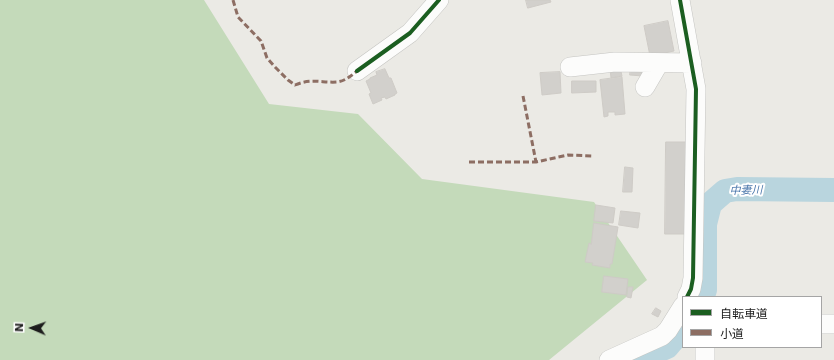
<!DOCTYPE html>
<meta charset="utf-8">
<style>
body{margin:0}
#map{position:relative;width:834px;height:360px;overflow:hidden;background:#ebeae5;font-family:"DejaVu Sans","Noto Sans JP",sans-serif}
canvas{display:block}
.legend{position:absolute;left:682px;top:296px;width:140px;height:52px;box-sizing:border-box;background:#fff;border:1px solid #a5a5a5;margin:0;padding:5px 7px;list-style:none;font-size:12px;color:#1d1d1d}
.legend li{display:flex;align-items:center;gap:8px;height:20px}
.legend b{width:20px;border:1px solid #a5a5a5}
.north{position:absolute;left:12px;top:308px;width:40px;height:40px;-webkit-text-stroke:3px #fff;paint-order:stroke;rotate:272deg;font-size:11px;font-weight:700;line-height:16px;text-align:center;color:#1d1d1d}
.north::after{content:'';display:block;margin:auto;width:14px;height:18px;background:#1d1d1d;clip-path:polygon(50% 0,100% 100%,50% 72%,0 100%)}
</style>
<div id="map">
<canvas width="834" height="360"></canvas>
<ul class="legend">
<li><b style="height:5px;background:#1b5e20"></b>自転車道</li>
<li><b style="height:5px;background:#8d6e63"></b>小道</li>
</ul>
<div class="north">N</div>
</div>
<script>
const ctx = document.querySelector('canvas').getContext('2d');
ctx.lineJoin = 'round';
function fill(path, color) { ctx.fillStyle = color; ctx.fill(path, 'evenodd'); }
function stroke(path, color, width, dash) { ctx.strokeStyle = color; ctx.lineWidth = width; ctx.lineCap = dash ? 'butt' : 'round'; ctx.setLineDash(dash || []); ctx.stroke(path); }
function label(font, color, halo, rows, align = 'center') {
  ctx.font = font + ' "DejaVu Sans","Noto Sans JP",sans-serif'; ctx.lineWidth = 4; ctx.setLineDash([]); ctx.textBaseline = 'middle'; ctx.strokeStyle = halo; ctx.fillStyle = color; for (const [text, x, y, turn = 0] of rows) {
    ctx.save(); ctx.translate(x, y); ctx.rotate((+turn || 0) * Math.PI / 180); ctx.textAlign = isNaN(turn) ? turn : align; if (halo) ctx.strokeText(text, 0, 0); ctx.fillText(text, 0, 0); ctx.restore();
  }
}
const forest = new Path2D(`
 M0,0H204L269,104L358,114L422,179L594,202L647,280L549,360H0Z`);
const river = new Path2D(`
 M702,297L705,290V224L710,204L725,191L737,189L834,190
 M636,360L667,347L683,328`);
const building = new Path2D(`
 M526,0H550L551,2L528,8Z
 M668,21L674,51L650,56L644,26Z
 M620,67L622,76L611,78L610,68Z
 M631,67L644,68L643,76L630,75Z
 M385,69L389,78H391L397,93L395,94V95L386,99L385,97L381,98L382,100L373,104L369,94L371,93L366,81L370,79V78L377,75L376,72Z
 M560,72L561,93L542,95L540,73Z
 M622,77L625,114L615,115V112H608V116L604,117L600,80Z
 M572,81H596V92L572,93Z
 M666,142H688L687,234H665Z
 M625,167L633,168L632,192H623Z
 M596,205L615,208L613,223L594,221Z
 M621,211L640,213L638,228L619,225Z
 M594,223L618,227L612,264H610V268L592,265L593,263L585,262L589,243L591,244Z
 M604,276L628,279L626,295L602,292Z
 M628,287H633L631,298L627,297Z
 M656,308L661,311L658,317L652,314Z`);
const minor = new Path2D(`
 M680,0L696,89L693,278L691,289L687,297
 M570,67L615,62L692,63
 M357,71L410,33L439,0
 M645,87L659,63
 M821,324H834
 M609,360L662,336L668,330L683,306
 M705,360V347`);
const quiet = new Path2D(`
 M233,0L238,17L261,41L267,58L275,67L288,80L295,85C311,78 322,83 337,82C345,81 351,76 357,71
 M523,96L536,162
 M469,162H536L568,155L594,156`);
const cycleway = new Path2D(`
 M680,0L696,89L693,278L691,289L687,297
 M357,71L410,33L439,0`);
const waterNames = [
 ["中妻川",746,191,-1]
];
fill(forest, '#c4daba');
stroke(river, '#b9d5de', 24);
fill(building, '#d2d0cc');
stroke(building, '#cecbc6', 1);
stroke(minor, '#c4c4c1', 20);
stroke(minor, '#fcfcfb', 19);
stroke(quiet, '#8d6e63', 3, [6, 3]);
stroke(cycleway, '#1b5e20', 4);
label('italic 11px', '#4a76ab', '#fff', waterNames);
</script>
